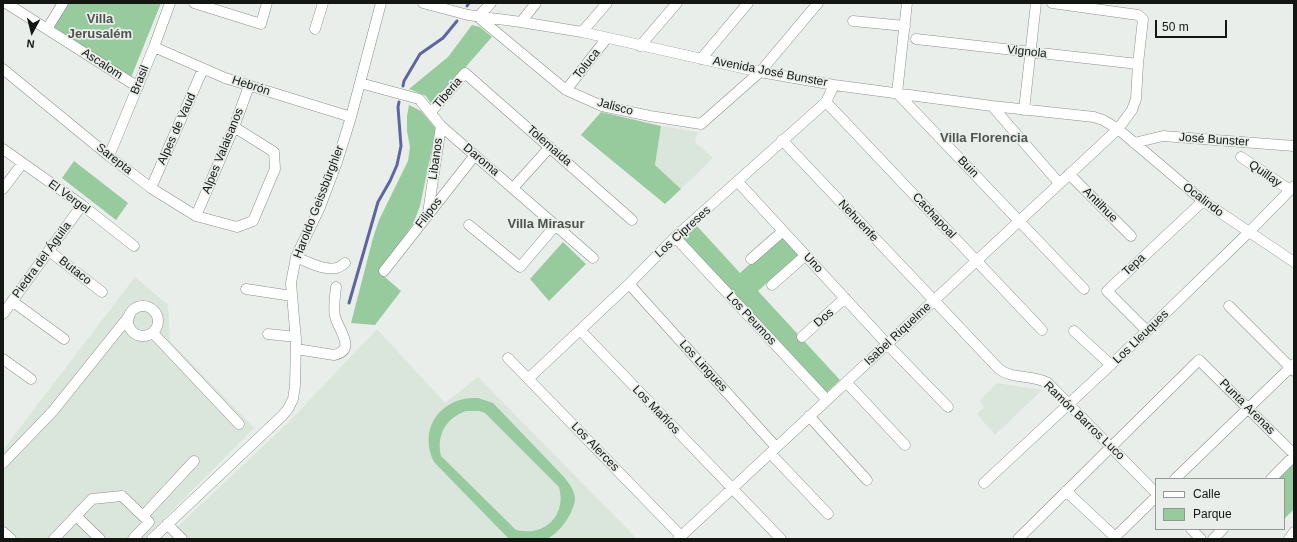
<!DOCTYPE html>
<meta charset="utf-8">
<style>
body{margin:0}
#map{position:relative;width:1297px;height:542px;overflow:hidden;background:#e9eeea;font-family:Arial,sans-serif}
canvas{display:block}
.frame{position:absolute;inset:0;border:4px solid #141614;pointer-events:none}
.legend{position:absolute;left:1155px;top:478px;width:130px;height:52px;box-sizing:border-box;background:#e9eeea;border:1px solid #949894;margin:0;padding:5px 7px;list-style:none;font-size:12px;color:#141614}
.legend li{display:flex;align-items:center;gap:8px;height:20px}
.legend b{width:20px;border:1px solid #949894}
.north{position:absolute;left:12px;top:12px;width:40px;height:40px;-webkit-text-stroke:3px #e9eeea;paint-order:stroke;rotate:187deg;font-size:11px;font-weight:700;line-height:16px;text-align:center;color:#141614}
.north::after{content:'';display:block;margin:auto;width:14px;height:18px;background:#141614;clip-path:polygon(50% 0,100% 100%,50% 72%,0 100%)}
.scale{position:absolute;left:1155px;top:20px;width:72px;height:18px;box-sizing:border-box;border:2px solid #141614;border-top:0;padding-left:5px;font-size:12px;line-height:14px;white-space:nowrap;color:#141614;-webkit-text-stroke:3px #e9eeea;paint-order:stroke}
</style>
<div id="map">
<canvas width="1297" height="542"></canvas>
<div class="frame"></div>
<ul class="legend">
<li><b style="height:5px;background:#fff"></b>Calle</li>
<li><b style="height:11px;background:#97ca9d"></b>Parque</li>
</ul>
<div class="north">N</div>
<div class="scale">50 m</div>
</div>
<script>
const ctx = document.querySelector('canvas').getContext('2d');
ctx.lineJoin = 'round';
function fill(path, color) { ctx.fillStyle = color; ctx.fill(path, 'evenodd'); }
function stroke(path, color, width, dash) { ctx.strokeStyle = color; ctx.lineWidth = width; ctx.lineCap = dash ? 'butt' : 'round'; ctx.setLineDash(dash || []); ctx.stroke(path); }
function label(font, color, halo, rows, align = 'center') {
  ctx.font = font + ' Arial,sans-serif'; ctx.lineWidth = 3.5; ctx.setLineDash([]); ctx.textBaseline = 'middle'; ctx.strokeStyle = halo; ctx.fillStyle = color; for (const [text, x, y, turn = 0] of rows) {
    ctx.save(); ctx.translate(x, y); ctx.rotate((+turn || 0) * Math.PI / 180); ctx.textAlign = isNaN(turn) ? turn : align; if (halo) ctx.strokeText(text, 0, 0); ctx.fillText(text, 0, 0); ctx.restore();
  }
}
const built = new Path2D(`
 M661,126L697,132L695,142L713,158L681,189L655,165Z
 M135,277L168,305L170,341L254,428L144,539H3V450Z
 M377,329L445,403L478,377L637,539H189L177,527L288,423Z
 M997,383L1042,390L995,435L977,414L984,407L980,400Z`);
const green = new Path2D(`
 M67,3H161L130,80L50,28Z
 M472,25L480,27L492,37L432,105L426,96L409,89L448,57Z
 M409,105L421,111L436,129L420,206L413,224L379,272L401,291L375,325L351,323L373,238L379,220L408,161L410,147L407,131V116Z
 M601,112L661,126L655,165L681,189L665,204L581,135Z
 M74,161L128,203L116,220L62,178Z
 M697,226L740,273L782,235L801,256L770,284L768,282L758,291L840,380L825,394L681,240Z
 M563,242L586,264L549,301L530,279Z
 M471,398H478L493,403L563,476C568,482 574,489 575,498C575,511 559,535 546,539C539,541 517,539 509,539L434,462C419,431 437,401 471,398ZM466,411H479L485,413L559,487C567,516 544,537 516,530L441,456C436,435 446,418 466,411Z
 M1294,461V509L1284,519V479H1276Z`);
const stream = new Path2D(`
 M467,6L469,3
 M403,86L404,81L420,54L443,38L457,21
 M349,303L378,202L390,181L397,165L401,146L398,107L399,102`);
const minor = new Path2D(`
 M6,3L138,87
 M194,3L261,24L267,3
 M423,3L468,15L521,22L582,32L760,72L834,85L992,106L1094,117L1103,120L1118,129L1203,201L1294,262
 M491,3L478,17L566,90L602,106L650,116L701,124L760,72L818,3
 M907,3L897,93L1084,289
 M853,21L905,26
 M521,22L536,3
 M47,29L63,3
 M315,29L323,3
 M582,32L607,3
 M916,39L1138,64
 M640,46L677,3
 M154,47L225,78L351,117
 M701,59L748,3
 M3,69L109,156L151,188L196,216L237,227L253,221L275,169L274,152L234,127
 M360,83L419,99L441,126L593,258
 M566,90L607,38
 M826,102L1042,330
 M992,106L1059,183
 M1024,110L1036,3
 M430,113L465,73L632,220
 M782,140L999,369C1013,380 1033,374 1048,383L1156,493
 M1134,143L1163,136L1294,146
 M3,149L82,205L134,246
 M109,156L154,47L170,3
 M1241,157L1290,190
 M1069,174L1131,236
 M738,182L887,344L948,407
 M151,188L203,69
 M513,188L550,147
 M3,189L22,164
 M428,213L441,126
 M196,216L234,127L249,86
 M469,225L520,267L556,225
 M675,237L827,400
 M49,251L102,292
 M296,257C307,262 325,271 336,268C339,268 342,265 345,263
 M751,259L783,231
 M384,271L475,155
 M629,284L776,447
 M772,285L806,255
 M246,289L292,296
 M12,301L64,339
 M128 321a15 15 0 1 1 30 0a15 15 0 1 1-30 0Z
 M1229,306L1294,371
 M3,314L82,205
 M580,330L781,539
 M1074,331L1111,365
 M1147,331L1107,291L1203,201
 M153,333L239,424
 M268,334L296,337
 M802,337L845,298
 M296,349L334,355C358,350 337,328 335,316C333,307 335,297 336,287
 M508,358L681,536
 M3,359L31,379
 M529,378L629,284L675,237L826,102L834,85
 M846,382L905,445
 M809,416L867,480
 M770,453L828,514
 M3,463L53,411L130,315
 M1175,479L1294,364
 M1271,479L1294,456
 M984,483L1147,331L1248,233L1294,186
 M1066,491L1115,537
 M76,516L100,539
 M143,516L194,461
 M167,524L182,539
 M1191,529L1201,539
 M3,532L11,539
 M54,539L92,499L122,496L149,522L133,539
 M152,539L282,416L288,409L293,399L295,386L296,341L291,283L296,257L320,207L337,162L351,117L381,3
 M678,539L1118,129L1132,110L1136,99L1138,64L1143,19L1138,15L1052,3
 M1018,539L1199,360L1294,454
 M1113,539L1156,497
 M1213,539L1223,529
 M1289,539L1294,532`);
const streetNames = [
 ["Vignola",1027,52,6],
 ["Ascalom",102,64,33],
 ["Toluca",587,64,-51],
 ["Avenida José Bunster",770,72,11],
 ["Brasil",140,80,-68],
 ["Hebrón",251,86,18],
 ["Tiberia",448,93,-49],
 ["Jalisco",615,107,15],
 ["Alpes de Vaud",177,129,-66],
 ["José Bunster",1214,140,4],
 ["Tolemaida",549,146,41],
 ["Alpes Valaisanos",223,151,-68],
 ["Sarepta",114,159,38],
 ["Libanos",436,159,-82],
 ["Daroma",481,160,40],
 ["Buin",968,167,46],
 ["Quillay",1265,174,35],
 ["El Vergel",69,197,36],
 ["Ocalindo",1203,200,37],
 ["Haroldo Geissbürghler",319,202,-69],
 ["Antilhue",1100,205,45],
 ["Filipos",429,213,-52],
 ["Cachapoal",934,216,47],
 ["Nehuenfe",858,221,47],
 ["Los Cipreses",683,232,-42],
 ["Piedra del Águila",42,260,-54],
 ["Uno",813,263,47],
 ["Tepa",1134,265,-43],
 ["Butaco",75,271,38],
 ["Dos",824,318,-41],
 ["Los Peumos",751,319,47],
 ["Isabel Riquelme",898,334,-43],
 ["Los Lleuques",1141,337,-44],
 ["Los Lingues",703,366,48],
 ["Punta Arenas",1247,407,45],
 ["Los Mañíos",656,410,46],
 ["Ramón Barros Luco",1084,421,44],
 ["Los Alerces",595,447,46]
];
const neighbourhoodNames = [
 ["Villa",100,19],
 ["Jerusalém",100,34],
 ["Villa Florencia",984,138],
 ["Villa Mirasur",546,224]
];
fill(built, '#dae5db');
fill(green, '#97ca9d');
stroke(stream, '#5e669e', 3);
stroke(minor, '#8c908c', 11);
stroke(minor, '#fff', 10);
label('12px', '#141614', '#e9eeea', streetNames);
label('bold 13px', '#4f5350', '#e9eeea', neighbourhoodNames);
</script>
